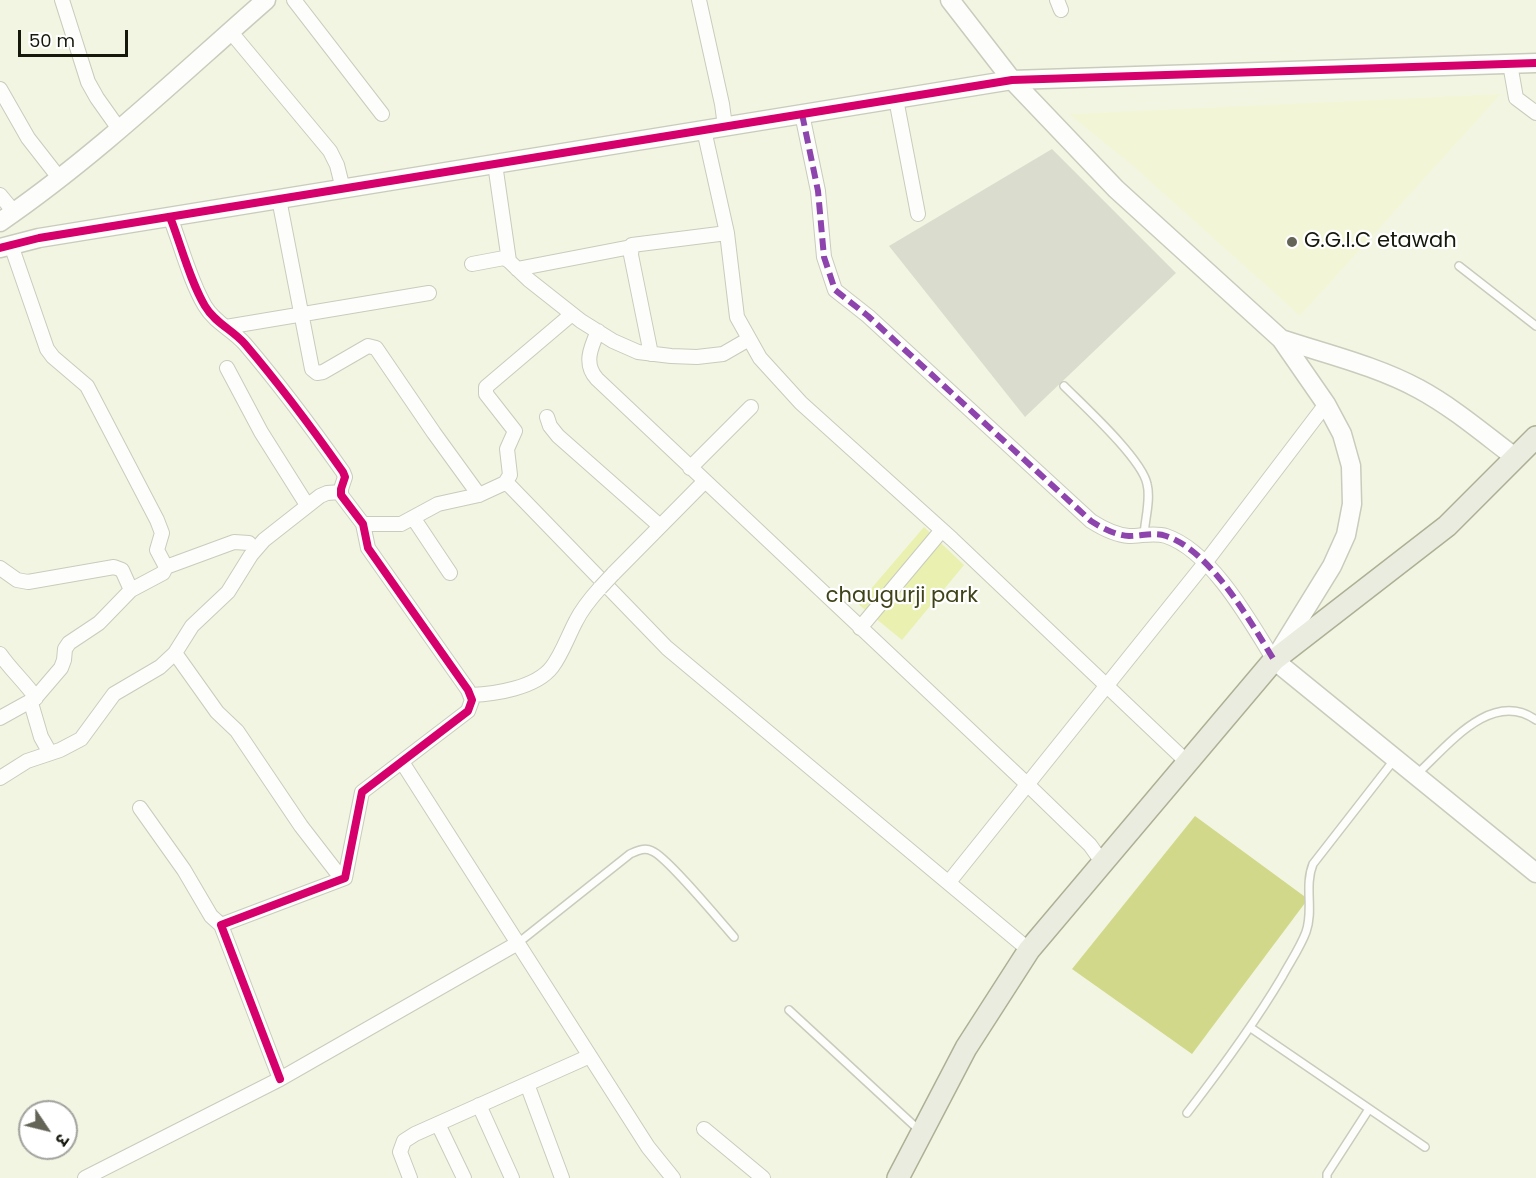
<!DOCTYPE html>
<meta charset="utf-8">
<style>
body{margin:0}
#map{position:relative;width:1536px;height:1178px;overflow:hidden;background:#f3f5e3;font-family:Poppins,"Noto Sans Devanagari",sans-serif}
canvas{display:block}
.north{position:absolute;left:18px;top:1100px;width:60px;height:60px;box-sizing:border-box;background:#fff;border:2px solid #a2a39e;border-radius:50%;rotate:125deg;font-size:16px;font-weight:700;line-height:24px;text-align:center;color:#17180c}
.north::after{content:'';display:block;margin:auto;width:21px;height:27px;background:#646557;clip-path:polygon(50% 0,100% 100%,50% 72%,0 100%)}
.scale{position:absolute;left:18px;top:30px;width:110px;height:27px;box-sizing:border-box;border:3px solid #17180c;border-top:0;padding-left:8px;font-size:18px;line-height:21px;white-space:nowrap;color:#17180c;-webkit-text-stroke:4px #fff;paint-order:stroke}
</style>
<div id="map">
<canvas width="1536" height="1178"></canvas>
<div class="north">उ</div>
<div class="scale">50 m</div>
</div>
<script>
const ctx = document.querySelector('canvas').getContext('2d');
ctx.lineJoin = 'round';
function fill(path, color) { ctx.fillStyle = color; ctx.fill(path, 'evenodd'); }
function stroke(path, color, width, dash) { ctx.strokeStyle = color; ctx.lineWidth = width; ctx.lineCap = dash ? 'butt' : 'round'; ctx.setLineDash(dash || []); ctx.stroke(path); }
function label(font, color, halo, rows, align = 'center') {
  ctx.font = font + ' Poppins,sans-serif'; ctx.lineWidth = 4.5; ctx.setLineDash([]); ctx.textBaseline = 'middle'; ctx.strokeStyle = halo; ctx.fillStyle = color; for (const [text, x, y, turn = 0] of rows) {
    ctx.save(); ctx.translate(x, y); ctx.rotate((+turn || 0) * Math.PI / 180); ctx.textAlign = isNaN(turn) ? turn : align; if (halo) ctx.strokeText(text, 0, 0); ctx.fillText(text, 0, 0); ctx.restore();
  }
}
const built = new Path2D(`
 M1501,94L1300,316L1135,168L1069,114Z`);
const green = new Path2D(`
 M924,527L964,565L902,640L858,604Z`);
const water = new Path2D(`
 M1195,816L1308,899L1192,1054L1072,969Z`);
const building = new Path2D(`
 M1052,149L1176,273L1025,417L889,246Z`);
const lane = new Path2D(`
 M1459,266L1536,326
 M1064,386C1084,406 1142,459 1147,484C1151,499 1145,519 1144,535
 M1416,775C1446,748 1491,688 1536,720
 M518,943L630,854C637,851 644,847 652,851C666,856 720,921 734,937
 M789,1010L920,1131
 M1251,1028L1425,1147
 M1187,1113C1221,1069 1253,1026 1282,977C1290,962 1300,948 1306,932C1314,910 1304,886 1313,864L1394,760
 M1327,1178V1174L1369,1109`);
const street = new Path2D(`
 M62,0L88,82L97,98L119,129
 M294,0L382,114
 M699,0L722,104L725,126
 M1057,0L1061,10
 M230,31L330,151L337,165L343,189
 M1510,64L1516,98L1536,113
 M0,89L28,138L60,179
 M896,99L918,214
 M802,114L818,191L824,257L835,290L868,316L1091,521C1102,528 1115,535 1129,536C1142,536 1154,532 1166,536C1211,551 1250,621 1274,660
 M704,130L727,233L737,317L760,358L801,403L952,539L1187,762
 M495,164L509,261L529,280L581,321L613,341L638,352L671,356L697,357L723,354L749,339
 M0,195L14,212
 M279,199L312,369L317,373L323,372L368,346L376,348L434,433L479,495
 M170,217C181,245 190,281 205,306C215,323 233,330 245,344C280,385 312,428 343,472L345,477L341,489V495L363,524L368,548L468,690L472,700L468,711L362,792L345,878L221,925L280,1079
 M11,245L47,349L53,357L87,386L157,520L162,533L157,550L166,567L163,573L131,590L99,623L69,643L65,649L64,660L61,668L31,703L41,737L50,753
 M472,264L504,258L509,261
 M517,269L631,247
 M226,327L429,293
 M598,331C591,347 583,364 597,379L1028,785L1090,845L1102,862
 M651,354L631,255L632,245L727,233
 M227,368L261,432L307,505
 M547,417L550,426L558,436L660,526
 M690,468L751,407
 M505,483L510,486L667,648L1029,950
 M414,519L450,573
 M363,524H401L438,504L479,495L505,483L510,475L507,449L515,431L486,394V387L572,314
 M166,567L234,542L249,543
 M0,568L17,580L28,582L114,567L122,570L131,590
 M613,574L704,482
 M860,628L942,530
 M175,653L217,712L237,731L301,826L342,879
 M0,654C11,670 25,682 36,698L0,718
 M471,695C495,694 536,688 552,667C562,654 568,636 576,621C582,609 591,598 600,588
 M402,762L648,1147L673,1178
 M0,778L27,761L60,750L81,739L114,694L160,667L175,653L192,626L228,592L251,555L264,540L320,496L327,493L341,492
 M140,808L184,870L211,916L221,925
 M949,882L1205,563L1326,404
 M527,1084L562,1178
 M479,1105L512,1178
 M438,1124L464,1178
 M704,1129L763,1178
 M85,1178L280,1079L518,943
 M410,1178L400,1152L404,1141L415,1134L590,1056`);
const secondary = new Path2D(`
 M950,0L1012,80L1116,189L1281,339L1326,404L1342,434L1351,466L1352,504L1346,535L1332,566L1274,660L1536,873
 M0,222C95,157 179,76 266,0
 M0,248L39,238L1012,80L1536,63
 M1281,339C1326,354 1377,366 1419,389C1454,408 1484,434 1516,458`);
const primary = new Path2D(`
 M898,1178L966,1048L1029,950L1274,660L1447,526L1536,437`);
const streetBridge = new Path2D(`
 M600,588L613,574`);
const quiet = new Path2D(`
 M802,114L818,191L824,257L835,290L868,316L1091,521C1102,528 1115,535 1129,536C1142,536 1154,532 1166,536C1211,551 1250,621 1274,660`);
const cycleway = new Path2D(`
 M170,217C181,245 190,281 205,306C215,323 233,330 245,344C280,385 312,428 343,472L345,477L341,489V495L363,524L368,548L468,690L472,700L468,711L362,792L345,878L221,925L280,1079
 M0,248L39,238L1012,80L1536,63`);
const markers = [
 [1292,242,6,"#646557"]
];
const poiNames = [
 ["G.G.I.C etawah",1304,242]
];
const parkNames = [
 ["chaugurji park",902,597]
];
fill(built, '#f2f6d7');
fill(green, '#eaf0b0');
fill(water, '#d2d88a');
fill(building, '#dadcce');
stroke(lane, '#c9cbbc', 10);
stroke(street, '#c9cbbc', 16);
stroke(secondary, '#c9cbbc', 21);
stroke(primary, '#aeb095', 24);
stroke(lane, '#fdfefb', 7);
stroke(street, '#fdfefb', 14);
stroke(secondary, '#fdfefb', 18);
stroke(primary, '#ebece0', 21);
stroke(streetBridge, '#c9cbbc', 16, []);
stroke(streetBridge, '#fdfefb', 14);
stroke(quiet, '#8e44ad', 6, [12, 6]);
stroke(cycleway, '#d6006c', 8);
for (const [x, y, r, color] of markers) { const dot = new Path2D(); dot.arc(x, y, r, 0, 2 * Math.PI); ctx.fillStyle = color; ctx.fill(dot); stroke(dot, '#fff', 2); }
label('21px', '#17180c', '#fff', poiNames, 'left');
label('21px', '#404318', '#fff', parkNames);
</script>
